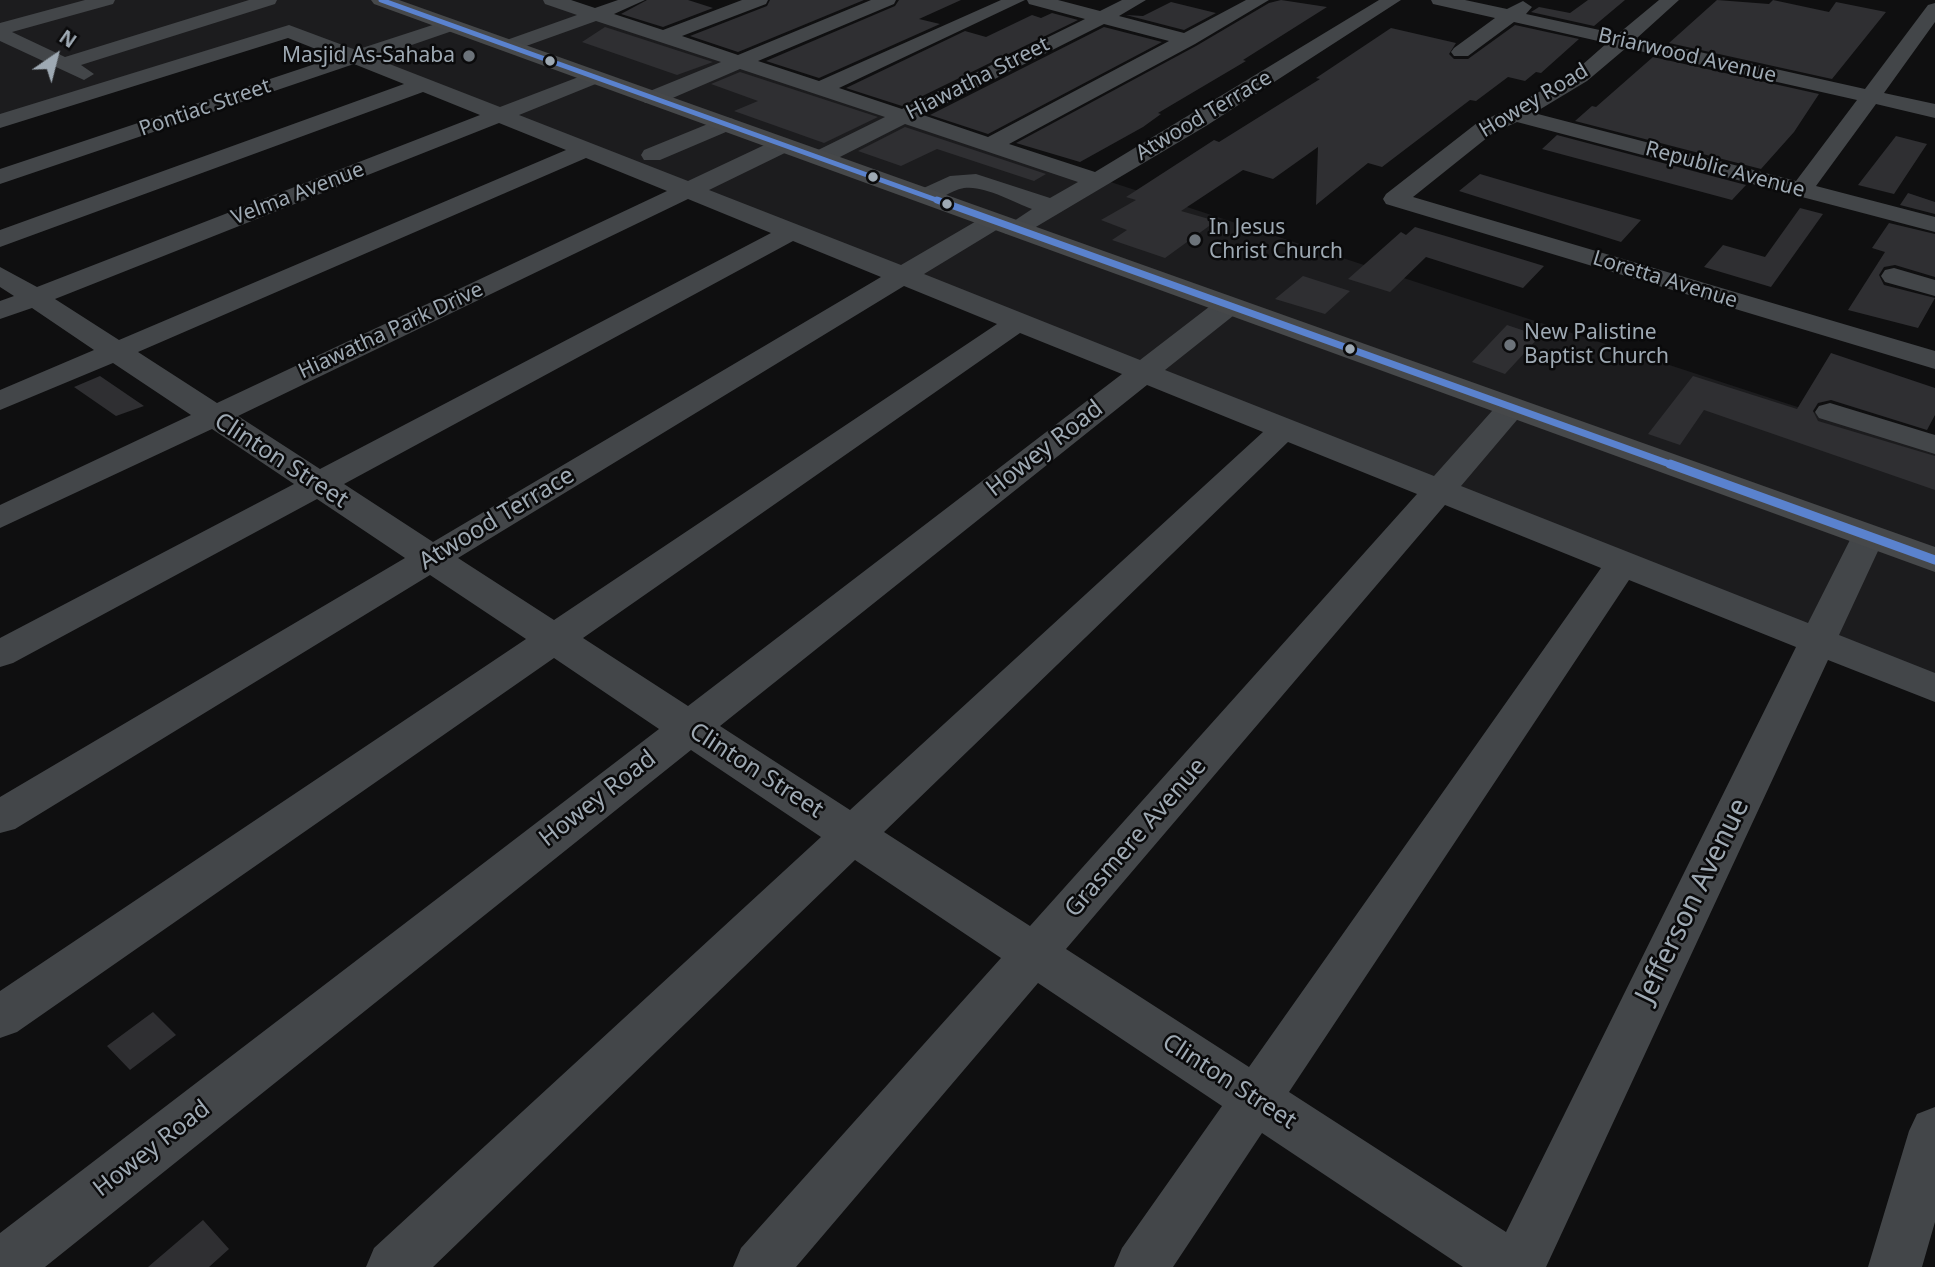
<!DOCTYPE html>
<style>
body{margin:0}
#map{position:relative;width:1935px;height:1267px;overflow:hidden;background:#0f0f10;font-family:"Noto Sans",sans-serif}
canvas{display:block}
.north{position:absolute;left:21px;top:21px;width:70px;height:70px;-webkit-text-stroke:5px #0a0a0b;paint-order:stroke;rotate:35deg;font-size:19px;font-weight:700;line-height:28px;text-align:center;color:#9ea9b3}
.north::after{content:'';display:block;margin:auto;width:24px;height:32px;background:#9ea9b3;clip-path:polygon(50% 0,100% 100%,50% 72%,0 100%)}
</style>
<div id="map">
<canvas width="1935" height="1267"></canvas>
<div class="north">N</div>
</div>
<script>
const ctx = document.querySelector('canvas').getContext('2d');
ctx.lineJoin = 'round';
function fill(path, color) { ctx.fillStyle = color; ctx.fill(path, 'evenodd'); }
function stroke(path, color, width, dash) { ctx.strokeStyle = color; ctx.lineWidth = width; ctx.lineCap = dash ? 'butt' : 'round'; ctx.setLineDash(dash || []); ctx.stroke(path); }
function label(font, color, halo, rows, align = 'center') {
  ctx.font = font + ' "Noto Sans",sans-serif'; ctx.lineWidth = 5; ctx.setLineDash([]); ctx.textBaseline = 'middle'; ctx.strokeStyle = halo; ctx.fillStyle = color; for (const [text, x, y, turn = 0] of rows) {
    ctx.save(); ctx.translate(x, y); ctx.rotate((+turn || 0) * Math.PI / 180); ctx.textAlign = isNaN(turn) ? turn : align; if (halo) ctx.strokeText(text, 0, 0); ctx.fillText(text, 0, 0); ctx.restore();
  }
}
const built = new Path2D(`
 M0,0H555L1935,452V687L279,30L0,117Z`);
const building = new Path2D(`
 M647,0H688L713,8L663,27L621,14Z
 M770,0H864L738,52L690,36L767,6Z
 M899,0H961L919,19L940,24L819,78L766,61L895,6Z
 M1281,0L1327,7L1243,60L1246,61L1158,113L1161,114L1143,127L1080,162L1016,143L1196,46L1269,3Z
 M1588,0H1625L1594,26L1531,12L1539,7L1570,13Z
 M1717,0L1769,4L1773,0L1829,12L1836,2L1886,12L1832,79L1669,43Z
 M1171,2L1216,13L1184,30L1126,15L1143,16Z
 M1052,13L1078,20L902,106L846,88L965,31L986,37L1032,15L1041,18Z
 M1515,25L1579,39L1541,73L1536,72L1525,81L1508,77L1476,101L1470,100L1382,167L1368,163L1316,205L1318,147L1273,179L1243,170L1181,211L1216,221L1165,258L1112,240L1127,230L1101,220L1136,200L1126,197L1214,140L1219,142L1320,79L1316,78L1391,28L1456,43L1449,54L1454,59H1468Z
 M605,27L713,62L677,75L582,42Z
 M1104,27L1162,42L988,134L930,115Z
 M1653,57L1819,94L1794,132L1761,169L1575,121L1592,106L1596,107Z
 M740,72L878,117L824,143L734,111L758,101L711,84Z
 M905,127L1046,174L1034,181L937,149L901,166L858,151Z
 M1557,135L1746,185L1732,200L1542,149Z
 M1896,136L1927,144L1894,194L1858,185Z
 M1480,174L1548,194L1641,220L1621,242L1459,191Z
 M1908,193L1935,202V214L1900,205Z
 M1800,208L1823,214L1771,287L1704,267L1723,245L1765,257Z
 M1889,223L1935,234V277L1895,265L1884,267L1879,275L1884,285L1935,298L1918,328L1848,310L1885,252L1872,248Z
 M1415,227L1449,237L1544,266L1523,288L1426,257L1390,292L1348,279L1401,232L1406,235Z
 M1303,276L1350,291L1325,314L1275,299Z
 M1507,325L1540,336L1505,374L1472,362Z
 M1831,353L1935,388V415L1927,430L1831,400L1818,403L1813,411L1818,421L1935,456V490L1704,410L1680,445L1648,434L1693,376L1797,409Z
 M100,376L144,406L116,416L74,387Z
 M153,1012L176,1035L130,1070L107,1046Z
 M203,1220L229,1249L209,1267H148Z`);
const minor = new Path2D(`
 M85,0H115L113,4L12,32L65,57L249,0H277L275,4L81,65L94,74L84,80L0,41V23Z
 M543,0H571L595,8L618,0H645L614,14L663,30L742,0H768L766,4L682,36L738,55L871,0H896L894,4L758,61L819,81L1001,0H1025L839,88L902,109L1085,19L1029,4L1027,0H1058L1100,11L1122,0H1146L1119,16L1184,33L1246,0H1269L1195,44L1009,144L1095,172L1379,0H1401L1206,126L1024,234H1006L1002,229L1032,209C1013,202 984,185 964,188C947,191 936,206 917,201L914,196L917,191L950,176L976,174L1050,198L1078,182L905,124L828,163H812L808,158L812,153L885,117L740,69L661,103H645L642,98L645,93L721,62L596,21L515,50H501L498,46L501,42L577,15L545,4ZM1104,24L1169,41L988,137L923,115Z
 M1431,0H1465L1507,9L1523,1L1532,7L1526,14L1618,34L1659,0H1679L1637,38L1865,89L1928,5L1935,3V22L1884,93L1935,104V118L1876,104L1816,186L1935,217V232L1517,122L1493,133L1413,197L1935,351V369L1386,204L1383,199L1386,194L1477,123L1507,110L1573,73L1607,43L1514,22L1468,56H1454L1451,52L1454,48L1495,18L1433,4ZM1626,48L1857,100L1796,181L1534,113L1587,81Z
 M451,19L461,25L458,29L374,58L500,107L589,73H603L606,77L603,81L519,115L688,181L775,140H791L794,145L791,150L709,190L901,265L985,216H1003L1006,221L1003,226L924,274L1140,360L1218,300H1238L1242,306L1238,312L1165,370L1434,476L1500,402L1511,399L1522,402L1526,408L1522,414L1461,486L1808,623L1856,528L1868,525L1880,528L1885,536L1839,635L1935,673V702L1828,660L1546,1267H1463L1262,1133L1173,1267H1114L1122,1248L1222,1106L1038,983L796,1267H733L741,1248L1001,958L855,860L433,1267H366L374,1248L821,837L691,750L45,1267H0V1233L659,729L554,658L17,1032L0,1038V991L526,639L430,575L15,829L0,833V797L405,558L317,499L13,663L0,667V638L294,484L212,429L0,528V505L191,415L113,363L0,410V390L94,350L32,308L0,319V301L14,296L0,287V267L37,287L480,115L423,92L0,247V230L404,84L354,64L0,184V169L336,57L288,38L0,128V114L289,25L356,50ZM499,123L566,150L119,340L55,299ZM586,158L667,191L217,403L138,352ZM688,199L771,233L320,469L238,416ZM793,241L881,277L433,542L344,484ZM904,286L997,324L554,620L458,558ZM1020,333L1122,374L688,706L583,638ZM1147,385L1263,432L850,810L720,726ZM1288,442L1417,494L1030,926L884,832ZM1445,505L1601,568L1249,1067L1066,949ZM1629,580L1796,647L1506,1232L1289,1092Z
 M725,117L733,119L736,124L733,129L660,160H644L641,155L644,150Z
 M1894,268L1935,280V296L1885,282L1881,276L1885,270Z
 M1830,403L1935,435V454L1819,418L1815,412L1819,406Z
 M1935,1107V1222L1922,1267H1868L1909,1131L1917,1114Z`);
const major = new Path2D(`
 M371,0H399L1935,547V572L374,4Z`);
const bus1Far2 = new Path2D(`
 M381,0L942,202`);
const bus1Far1 = new Path2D(`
 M937,200L1675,466`);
const bus1 = new Path2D(`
 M1670,464L1935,560`);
const markers = [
 [469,56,7,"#6c737a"],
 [550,61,6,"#9ea9b3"],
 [873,177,6,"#9ea9b3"],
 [947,204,6,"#9ea9b3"],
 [1195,240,7,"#6c737a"],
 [1510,345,7,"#6c737a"],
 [1350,349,6,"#9ea9b3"]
];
const farPoinames = [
 ["Masjid As-Sahaba",455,56,"right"],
 ["In Jesus",1209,228],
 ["Christ Church",1209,252],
 ["New Palistine",1524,333],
 ["Baptist Church",1524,357]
];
const farStreetnames = [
 ["Briarwood Avenue",1687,56,13],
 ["Hiawatha Street",978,79,-27],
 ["Howey Road",1534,101,-31],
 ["Pontiac Street",205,108,-19],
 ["Atwood Terrace",1204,116,-31],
 ["Republic Avenue",1725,170,15],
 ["Velma Avenue",298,194,-21],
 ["Loretta Avenue",1665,280,17],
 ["Hiawatha Park Drive",391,331,-25]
];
const streetNames = [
 ["Howey Road",1045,449,-38],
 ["Clinton Street",281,461,33],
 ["Atwood Terrace",497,519,-31],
 ["Clinton Street",756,771,33],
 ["Howey Road",598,799,-38],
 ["Grasmere Avenue",1136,838,-49],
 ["Clinton Street",1229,1082,33],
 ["Howey Road",152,1149,-38]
];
const nearStreetnames = [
 ["Jefferson Avenue",1693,901,-64]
];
fill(built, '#1c1c1e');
fill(building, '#2f2f32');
fill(minor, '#434649');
fill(major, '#46484a');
stroke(bus1Far2, '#5a82ce', 5);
stroke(bus1Far1, '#5a82ce', 7);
stroke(bus1, '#5a82ce', 9);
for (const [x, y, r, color] of markers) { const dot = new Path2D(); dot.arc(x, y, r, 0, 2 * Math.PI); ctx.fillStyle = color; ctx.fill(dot); stroke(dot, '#0a0a0b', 2.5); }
label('21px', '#9ea9b3', '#0a0a0b', farPoinames, 'left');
label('21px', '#9ea9b3', '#0a0a0b', farStreetnames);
label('24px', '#9ea9b3', '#0a0a0b', streetNames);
label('28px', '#9ea9b3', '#0a0a0b', nearStreetnames);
</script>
